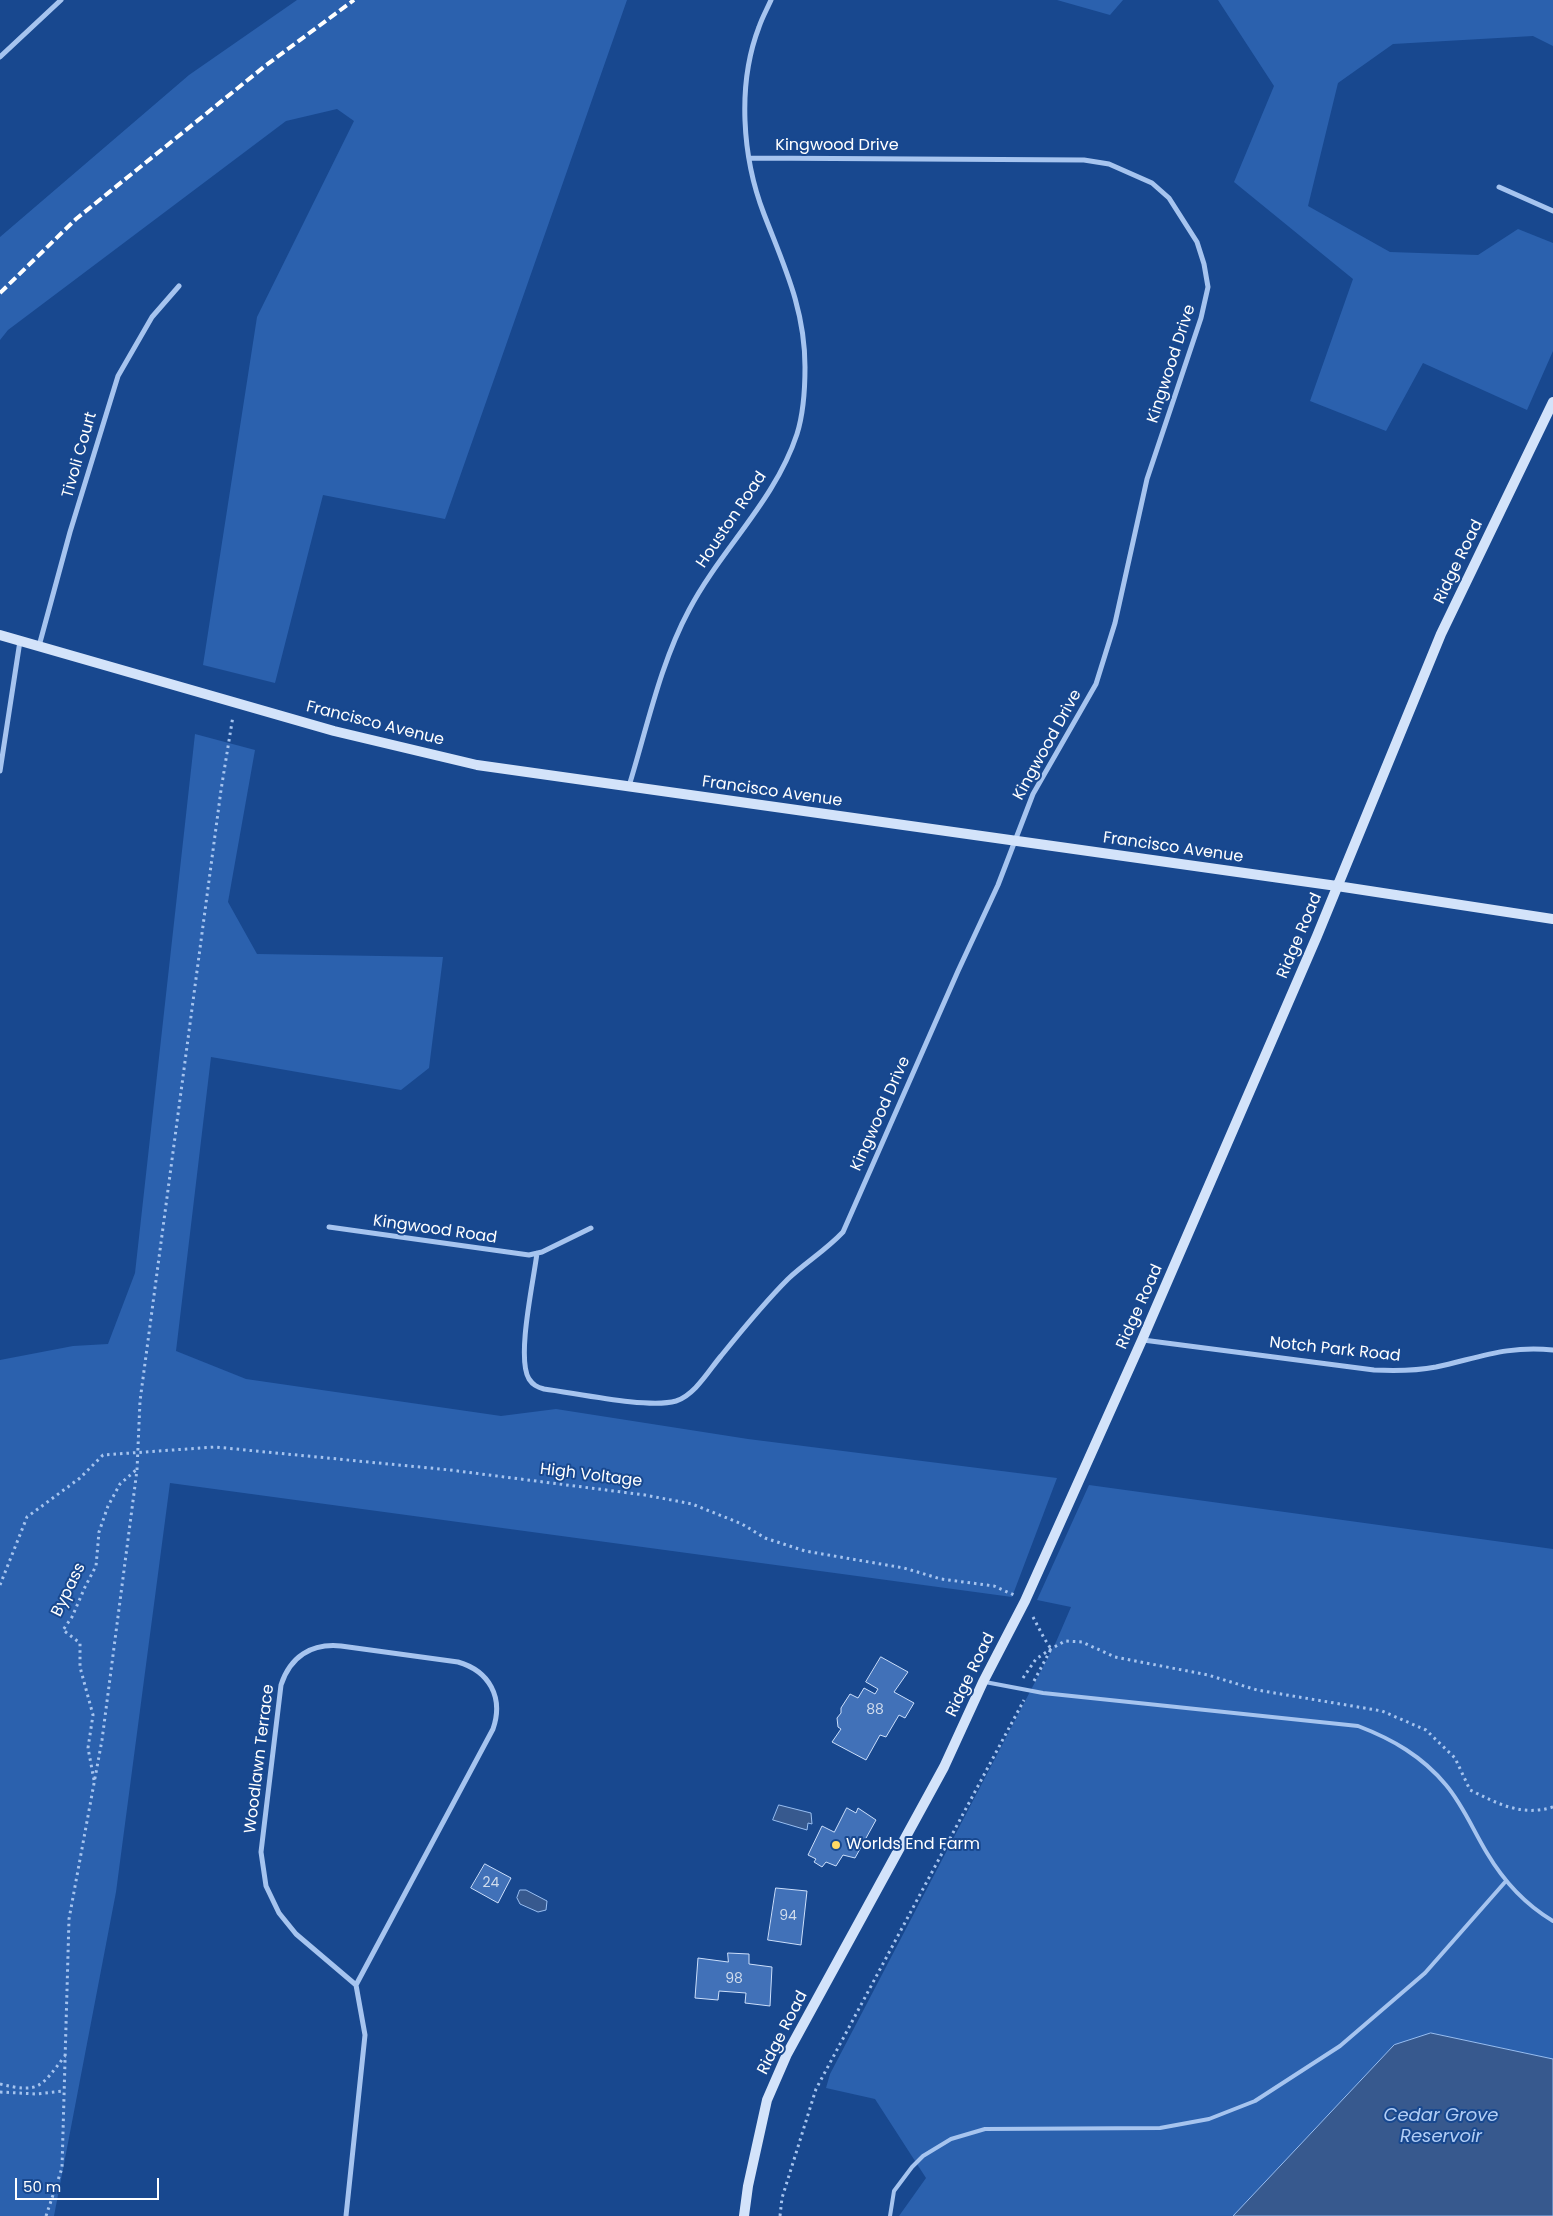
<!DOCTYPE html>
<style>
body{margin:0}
#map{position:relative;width:1553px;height:2216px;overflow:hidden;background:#18488f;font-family:Poppins,sans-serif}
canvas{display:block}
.scale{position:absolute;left:15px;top:2178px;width:144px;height:22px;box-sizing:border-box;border:2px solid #fff;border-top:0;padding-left:6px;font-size:15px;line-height:18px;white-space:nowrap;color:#fff;-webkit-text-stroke:4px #18488f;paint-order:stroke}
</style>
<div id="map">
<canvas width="1553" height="2216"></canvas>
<div class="scale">50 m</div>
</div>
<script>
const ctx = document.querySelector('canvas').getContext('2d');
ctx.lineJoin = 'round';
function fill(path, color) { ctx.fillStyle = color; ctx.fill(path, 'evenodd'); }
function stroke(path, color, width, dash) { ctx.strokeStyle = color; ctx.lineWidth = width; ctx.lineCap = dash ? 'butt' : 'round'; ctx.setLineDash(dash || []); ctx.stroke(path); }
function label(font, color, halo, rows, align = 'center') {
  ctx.font = font + ' Poppins,sans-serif'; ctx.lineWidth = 4; ctx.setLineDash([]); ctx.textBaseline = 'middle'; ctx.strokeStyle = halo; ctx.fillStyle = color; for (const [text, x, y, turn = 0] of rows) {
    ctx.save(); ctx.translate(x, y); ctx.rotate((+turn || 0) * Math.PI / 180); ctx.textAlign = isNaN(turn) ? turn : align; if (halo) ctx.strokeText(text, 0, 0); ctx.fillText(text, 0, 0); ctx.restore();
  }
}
const green = new Path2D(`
 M297,0H627L445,519L323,495L275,683L203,665L257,317L354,121L337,109L286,121L8,330L0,340V237L189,75Z
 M1057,0H1123L1110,15Z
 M1218,0H1553V46L1533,36L1393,44L1338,83L1308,206L1390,252L1478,255L1518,229L1553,243V351L1527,410L1423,363L1386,431L1310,401L1353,279L1234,182L1274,86Z
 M195,734L255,750L228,902L257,954L443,957L429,1068L401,1090L211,1057L176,1351L246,1379L501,1416L556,1409L748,1439L1057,1478L1012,1597L170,1483L116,1892L54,2216H0V1360L73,1346L108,1344L135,1273Z
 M1089,1485L1553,1549V2059L1431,2033L1394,2045L1233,2216H899L926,2178L875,2099L826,2088L830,2074L1056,1642L1071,1607L1037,1600Z`);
const water = new Path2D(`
 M779,1805L811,1813L812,1824L808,1823L807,1830L773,1820Z
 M520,1890H526L547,1901L546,1910L538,1912L520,1904L517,1898Z
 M1431,2033L1553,2059V2216H1233L1394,2045Z`);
const building = new Path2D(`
 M881,1657L908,1672L894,1692L914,1703L905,1718L899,1715L886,1737L880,1735L866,1760L832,1742L841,1729L838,1727L837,1718L841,1713V1708L850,1694L858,1698L864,1688L875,1694L878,1689L866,1682Z
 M847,1808L856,1813L858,1808L876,1820L855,1858L843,1855L836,1866L826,1862L822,1867L814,1862L816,1859L808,1855L822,1826L834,1832Z
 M485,1864L511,1878L498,1903L471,1888Z
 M776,1888L807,1891L801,1945L768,1940Z
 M728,1953L749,1954V1964L772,1967L770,2006L745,2003L746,1993L719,1991L718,2000L695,1998L698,1958L728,1962Z`);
const path = new Path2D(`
 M0,1585L27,1517L80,1478L103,1455L215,1447L450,1470L645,1495L692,1504L742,1524L765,1538L805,1551L904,1568L941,1579L994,1586L1014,1595
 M1033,1617L1044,1638L1051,1649
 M1023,1678L1036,1659L1051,1649L1065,1641L1082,1642L1115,1657L1208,1675L1257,1690L1382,1711L1426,1730L1455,1758L1470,1790C1497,1803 1521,1817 1553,1807
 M1034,1681L1051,1649
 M94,1780L88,1748L93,1715L80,1667V1643L63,1630L72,1617L85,1587L96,1566L99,1532L108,1506L120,1484L136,1470
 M0,2084C41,2094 41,2086 65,2056
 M0,2092L36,2094L64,2091
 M46,2216L62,2168L69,1919L102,1740L137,1470L140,1401L221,790L233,716
 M780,2216L782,2198L816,2089L1024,1700`);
const lane = new Path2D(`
 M985,1682L1043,1693L1358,1726C1392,1739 1422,1756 1446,1785C1463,1805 1473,1830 1487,1853C1503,1880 1526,1905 1553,1921
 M890,2216L894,2191L912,2167L923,2156L951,2139L985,2129L1160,2128L1209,2119L1255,2101L1340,2046L1425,1973L1506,1881`);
const street = new Path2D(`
 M0,57L61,0
 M1499,187L1553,211
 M39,646L70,532L118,376L152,317L179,286
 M0,771L20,641
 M629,786C647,728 660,664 689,610C721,549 775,501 797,434C803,415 805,388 805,367C805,309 784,266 764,214C742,157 737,84 759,27C762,18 767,9 771,0
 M329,1227L529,1255L542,1252L591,1228
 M537,1253C534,1279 516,1358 529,1379C533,1385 537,1387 544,1389C576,1393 648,1409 676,1401C695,1395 709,1370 721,1356C742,1330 764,1303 788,1279C806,1262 825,1251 843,1232L958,971L998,885L1033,794L1096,684L1115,623L1147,479L1201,318L1208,287L1204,264L1197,242L1169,198L1152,183L1109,164L1084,160L750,158
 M1143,1340L1374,1370C1395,1371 1415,1371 1436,1367C1478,1358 1508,1345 1553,1350
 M346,2216L365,2035L356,1985L296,1934L279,1913L266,1886L261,1852L281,1685C290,1657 311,1643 341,1646L458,1662C489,1671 504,1697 493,1729L356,1985`);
const secondary = new Path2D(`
 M0,635L334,731L477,765L1337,886L1553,919
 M744,2216L748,2186L767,2100L787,2054L944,1767L983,1682L1025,1601L1142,1340L1317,936L1441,634L1553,402`);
const rail = new Path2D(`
 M0,293L76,219L265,66L354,0`);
const markers = [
 [836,1845,5,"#ffd864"]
];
const numberNames = [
 ["88",875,1710],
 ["24",491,1883],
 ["94",788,1916],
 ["98",734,1979]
];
const streetNames = [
 ["Kingwood Drive",837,146],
 ["Kingwood Drive",1172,364,-72],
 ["Tivoli Court",80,455,-74],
 ["Houston Road",732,520,-56],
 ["Ridge Road",1459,562,-64],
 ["Francisco Avenue",375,724,14],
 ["Kingwood Drive",1048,745,-61],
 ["Francisco Avenue",772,792,8],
 ["Francisco Avenue",1173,848,8],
 ["Ridge Road",1300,936,-67],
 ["Kingwood Drive",881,1114,-66],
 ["Kingwood Road",435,1230,8],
 ["Ridge Road",1140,1307,-66],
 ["Notch Park Road",1335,1350,6],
 ["High Voltage",591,1476,7],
 ["Bypass",69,1590,-64],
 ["Ridge Road",971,1675,-64],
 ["Woodlawn Terrace",260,1759,-83],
 ["Ridge Road",783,2033,-63]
];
const poiNames = [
 ["Worlds End Farm",846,1845]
];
const waterNames = [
 ["Cedar Grove",1441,2116],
 ["Reservoir",1441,2137]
];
fill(green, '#2b61ae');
fill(water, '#37598e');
stroke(water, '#98bef1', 1);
fill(building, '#4171b8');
stroke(building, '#ccdffb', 1);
stroke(path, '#a6c4ef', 3, [2.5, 4]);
stroke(lane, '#a6c4ef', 4);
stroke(street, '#a6c4ef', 5);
stroke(secondary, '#d3e3fa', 10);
stroke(rail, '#fff', 4, [9, 4]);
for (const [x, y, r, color] of markers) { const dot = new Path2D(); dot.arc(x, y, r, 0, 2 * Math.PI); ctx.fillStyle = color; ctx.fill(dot); stroke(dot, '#18488f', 2); }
label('14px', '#d0dced', null, numberNames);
label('16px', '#fff', '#18488f', streetNames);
label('16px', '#fff', '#18488f', poiNames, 'left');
label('italic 18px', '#b2cef6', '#18488f', waterNames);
</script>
